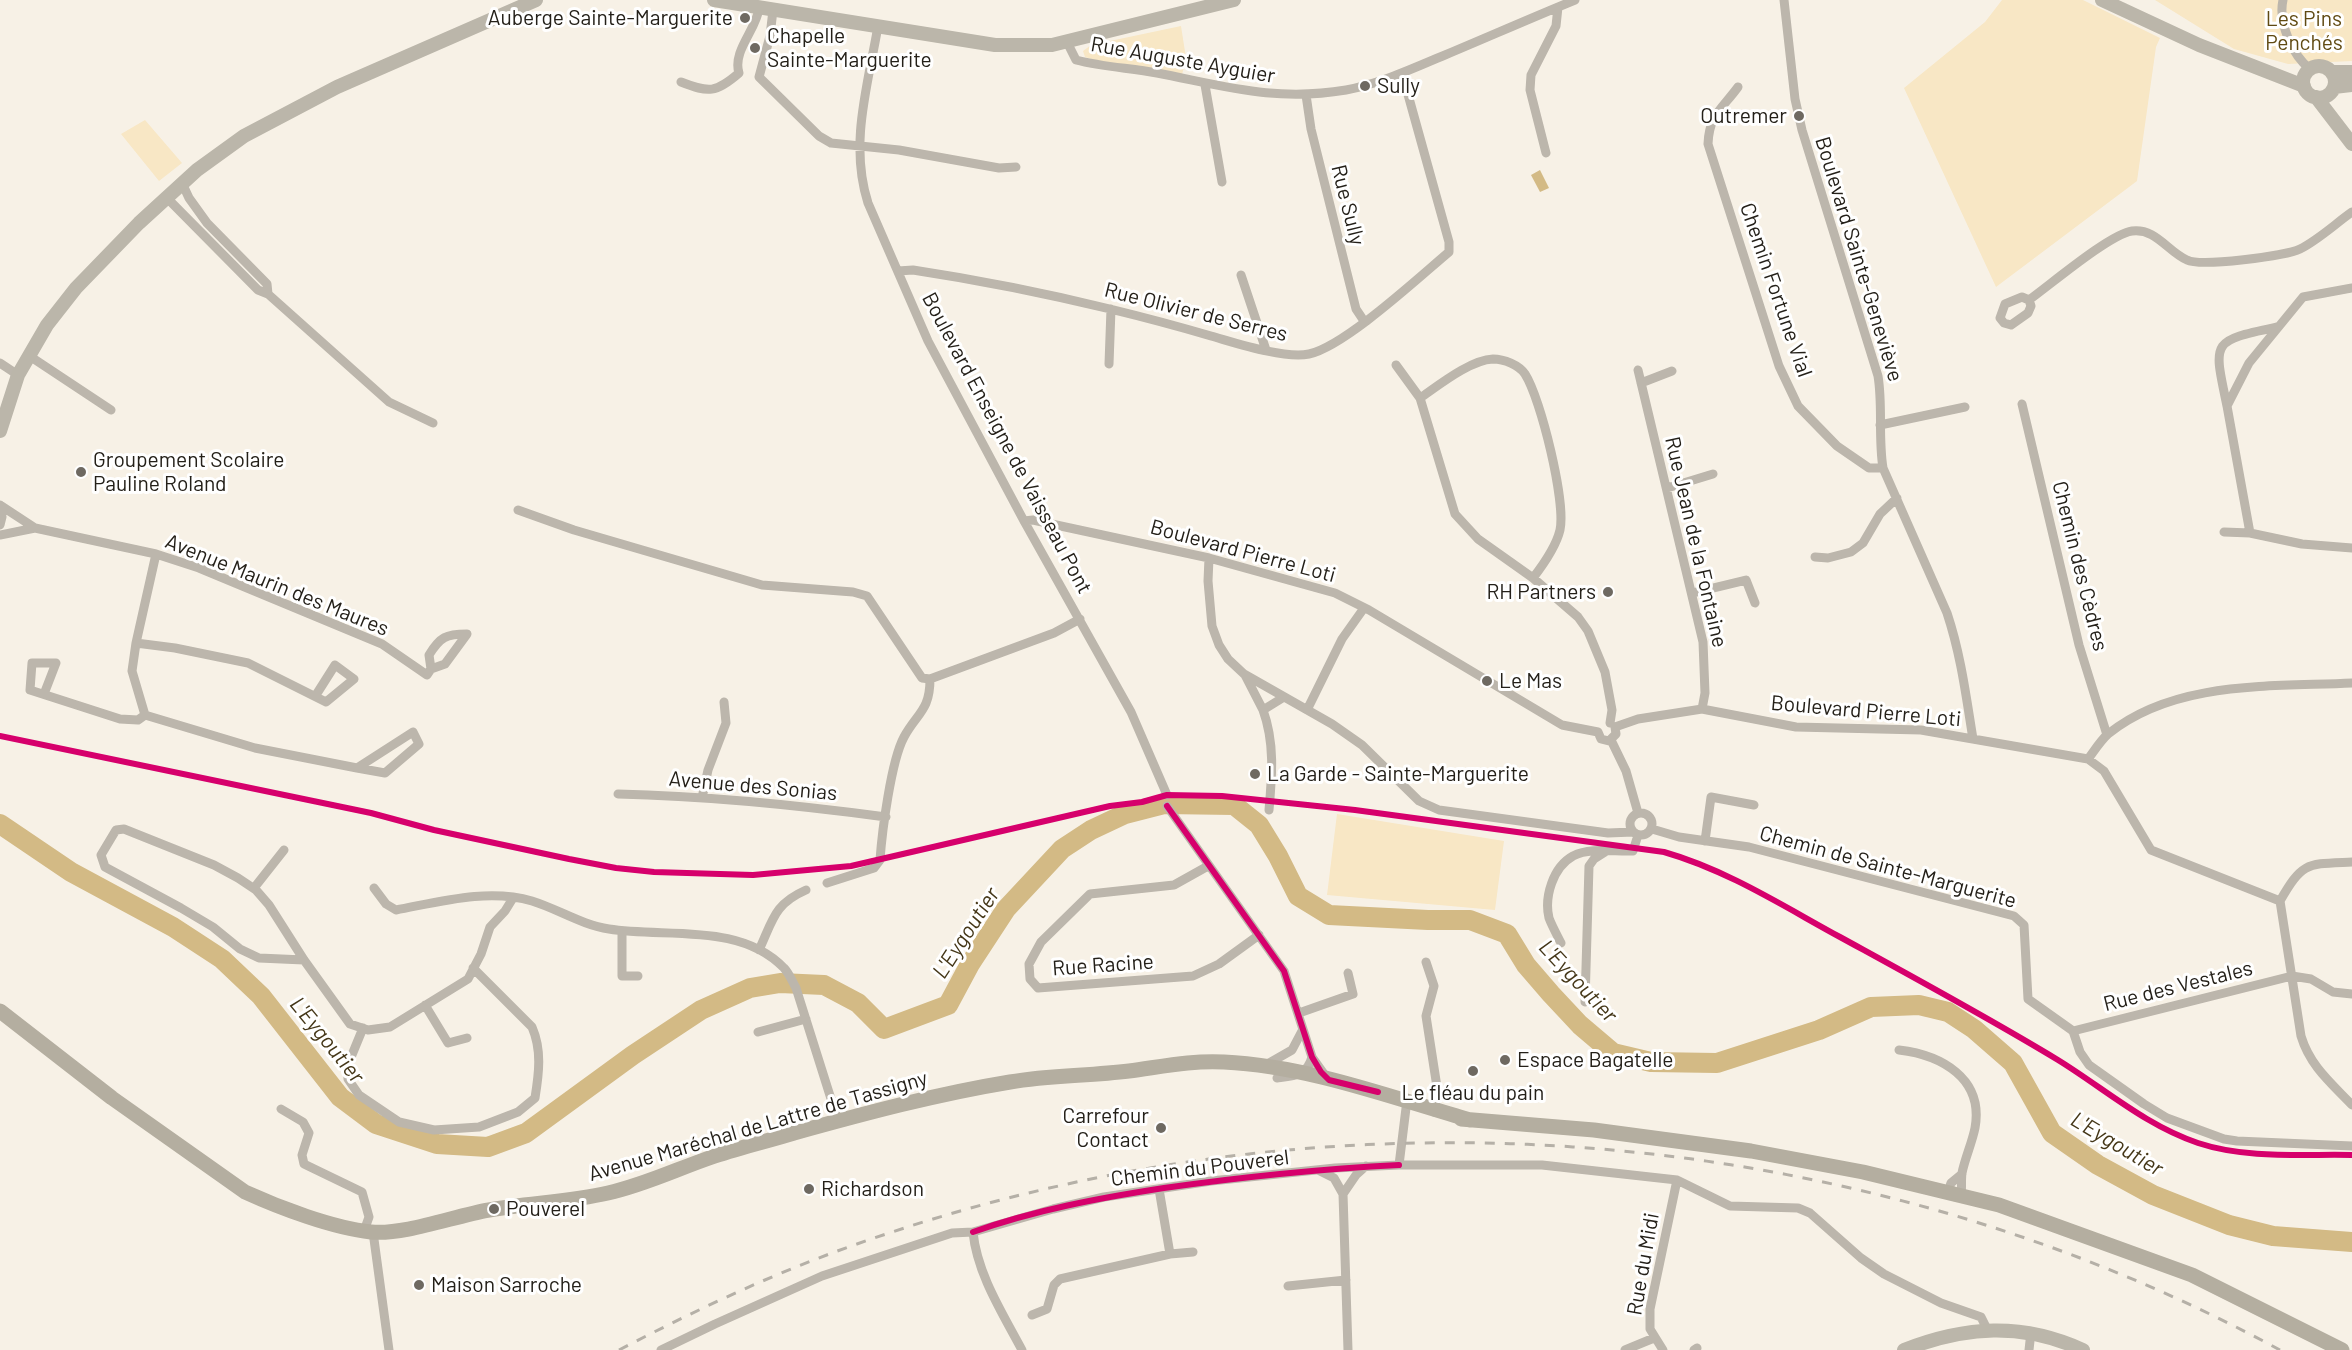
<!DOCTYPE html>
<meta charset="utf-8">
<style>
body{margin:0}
canvas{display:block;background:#f7f1e6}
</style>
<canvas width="2352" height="1350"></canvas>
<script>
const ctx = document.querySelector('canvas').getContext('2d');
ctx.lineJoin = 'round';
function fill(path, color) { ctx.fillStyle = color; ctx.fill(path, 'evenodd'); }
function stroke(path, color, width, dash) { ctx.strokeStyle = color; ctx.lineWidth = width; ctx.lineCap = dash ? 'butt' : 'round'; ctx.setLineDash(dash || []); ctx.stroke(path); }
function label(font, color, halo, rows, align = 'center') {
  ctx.font = font + ' Barlow,sans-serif'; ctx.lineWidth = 6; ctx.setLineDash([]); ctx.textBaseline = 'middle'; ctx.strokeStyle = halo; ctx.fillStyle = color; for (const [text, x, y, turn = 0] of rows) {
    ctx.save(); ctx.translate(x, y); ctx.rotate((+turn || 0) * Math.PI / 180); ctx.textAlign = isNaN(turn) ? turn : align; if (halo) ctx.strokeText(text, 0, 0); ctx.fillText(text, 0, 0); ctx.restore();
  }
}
const green = new Path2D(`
 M2002,0H2083L2160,38L2156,47L2137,181L1996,287L1904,88L1985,22Z
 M2155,0H2352V61L2288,64L2234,49Z
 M1181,26L1186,58L1182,75L1104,63L1085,57L1083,51L1091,45Z
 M145,120L182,163L159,181L121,134Z
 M1337,814L1504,841L1495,910L1327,895Z`);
const water = new Path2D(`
 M1540,170L1549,188L1540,192L1531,175Z`);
const river = new Path2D(`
 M0,824L71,872L173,927L222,959L261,996L340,1097L376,1124L437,1144L488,1147L526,1133L633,1055L701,1010L750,988L780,983L824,985L858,1003L884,1029L948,1005L970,964L1006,909L1062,849L1091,830L1125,814L1164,804L1234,805L1259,825L1278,856L1298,896L1329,915L1428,920H1470L1507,934L1526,965L1551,994L1580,1025L1613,1053L1651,1062L1717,1063L1819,1030L1871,1007L1919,1005L1948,1012L1974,1029L2013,1063L2052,1133L2098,1165L2153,1195L2229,1225L2273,1236L2352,1242`);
const minor = new Path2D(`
 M1784,0L1795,99L1802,130L1878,376C1883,406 1878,437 1883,468L1947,613C1961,655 1966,696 1973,739
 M2283,0C2278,22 2292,55 2310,69
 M878,26C868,85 849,144 868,203L928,341L1024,521L1131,712L1167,795
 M1067,42L1076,60C1103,67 1130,68 1157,73C1225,86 1275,102 1346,90C1380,84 1413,68 1445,55C1488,37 1531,18 1575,0
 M739,73C732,51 757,29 759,8
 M759,77L819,136L831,143L899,150L999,168L1016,167
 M759,77L770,36L773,10
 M681,82C709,93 716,93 739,73
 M1205,85L1222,182
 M1738,87C1722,109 1709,115 1708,144L1779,366L1798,406L1837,446L1869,468H1883
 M1306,95L1311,129L1356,309L1364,321
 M1546,153L1530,90L1531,75L1556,26L1558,7
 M182,183L189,198L207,223L267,284L268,294
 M166,197L258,290L268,294L389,402L433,423
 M898,271L913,270C979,280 1044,293 1110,309C1143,317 1177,326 1211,336C1236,343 1284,359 1309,354C1345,346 1418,278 1449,252V242L1402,73
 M1241,275L1266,350
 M2022,297L2029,300L2031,306L2028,313L2011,325L2004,323L2000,318L2005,304Z
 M2029,300C2050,285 2110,234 2132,231C2156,228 2167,251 2187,260C2201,267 2286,256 2300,249C2318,240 2335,224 2352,212
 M28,355L111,410
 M0,363L18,375
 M1109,364L1111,309
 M1396,365L1420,398
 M1638,370L1703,642L1705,693L1702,709
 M1641,383L1672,371
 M2022,404L2079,645L2107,735
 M2227,406C2213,340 2211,341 2277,327
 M1880,425L1965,407
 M1667,488L1713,474
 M0,505L35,528L156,554L199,568L382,644L427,675L431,669L445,664L467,634C446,634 440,637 429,655L431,669
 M518,510L574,530L762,585L853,592L867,596L922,678L930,679
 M1024,521L1033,520L1209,558L1335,593L1369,610L1562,725L1598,732
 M0,525L2,517L0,505
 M2224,532L2250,533L2302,544L2352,548
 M2250,533L2227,406L2249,363L2303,297L2352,288
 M0,535L35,528
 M1815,557L1828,558L1851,552L1863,543L1880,514L1897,498
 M1209,558L1208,581L1212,626L1219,645L1228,659L1244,674L1332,724L1362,745L1419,801L1439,810L1608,833L1633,832
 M1533,578C1543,565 1556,547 1560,530C1566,502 1541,399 1525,374C1519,365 1504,359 1493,359C1470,360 1439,385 1420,398L1455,514L1478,539L1533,578L1578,617L1588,631L1605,672L1612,710L1610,723
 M1692,593L1746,580L1755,603
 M136,643L175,648L248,663L326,702L354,679L335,665L316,695
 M1245,675L1263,710
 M930,679L1054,633L1080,619
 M44,694L56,663H32L30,690L120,719L138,720L145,715
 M1307,710L1342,639L1364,608
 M145,715L255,748L357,768L413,732L419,744L385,773L357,768
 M145,715L132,671L136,643L156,554
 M1615,727L1638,719L1702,709L1796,727L1921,730L2088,759L2104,771L2151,850L2280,901
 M1598,732L1601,739L1609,741L1616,734L1615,727
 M1611,740L1626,771L1638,813
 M2088,759C2094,751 2101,740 2108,734C2175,680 2271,687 2352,683
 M618,794C707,796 797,805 886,817
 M702,798L708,770L726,723L724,702
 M1167,806L1284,971L1312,1057L1327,1078
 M1269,810C1272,776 1275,743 1263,710L1284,697
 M1630 824a11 11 0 1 1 22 0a11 11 0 1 1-22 0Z
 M1652,829L1679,837L1749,847L2014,916L2024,925L2028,999L2073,1031L2080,1052L2089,1065L2144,1104L2167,1118L2224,1139L2237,1141L2352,1146
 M1705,841L1711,797L1754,805
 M1208,866L1174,885L1090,894L1041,942L1029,964L1030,979L1038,988L1193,976L1219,964L1259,935
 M827,883L874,868L880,860C882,832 891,761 904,737C917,713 930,711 930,679
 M254,888L284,850
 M374,888L386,904L396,910C439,902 488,888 532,901C558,909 582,925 609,929C666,938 740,922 784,968C789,973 792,981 796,988L838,1121
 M2280,901L2301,1036C2310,1066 2331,1083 2352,1105
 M2280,901C2303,861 2307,864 2352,862
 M622,931V976H638
 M1561,943C1557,935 1552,926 1549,918C1544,897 1553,867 1573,856C1591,847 1614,852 1633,851L1638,835
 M759,950C773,920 774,904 806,890
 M304,960L259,958L240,949L213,927L181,908L105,867L101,855L116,830L124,829L214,865L238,878L256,890L269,905L304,960L350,1024L368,1030L390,1027L468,979L481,954L490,927L505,911L513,898
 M1426,962L1434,986L1426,1016L1437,1087L1434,1112
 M1585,1002L1589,866L1594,859L1605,852
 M425,1005L448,1043L467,1038
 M1299,1013L1353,994L1348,973
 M363,1028L347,1067L348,1079L359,1095L399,1122L434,1130L479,1127L518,1112L535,1098C539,1073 542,1050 532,1027L473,968
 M2073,1031L2292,976L2311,979L2333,992L2352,994
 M758,1032L806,1019
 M1899,1050C1941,1055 1984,1078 1975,1128C1972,1143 1965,1158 1962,1173C1961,1180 1962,1188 1961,1196
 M1264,1066L1292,1050L1302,1031
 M1277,1078C1294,1076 1307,1076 1312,1057
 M281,1109L303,1122L309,1133L302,1155L304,1164L362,1192L369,1217L364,1231
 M1399,1165L1407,1100
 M1318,1170L1334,1178L1343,1194L1348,1350
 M1159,1189L1170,1254
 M1948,1192L1951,1183L1962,1174
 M1343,1194L1356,1175L1366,1166
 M373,1232L389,1350
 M973,1232C977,1274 1003,1314 1022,1350
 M1288,1286L1346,1280
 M1032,1315L1047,1309L1054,1285L1060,1279L1170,1254L1193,1252
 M661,1350L715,1324L822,1276L952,1233L973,1232L1053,1209L1104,1197L1211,1181L1335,1168L1399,1165H1542L1677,1180L1730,1206L1798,1208L1810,1213L1861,1258L1884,1274L1941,1303L1981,1317L1987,1329
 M1625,1350L1654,1338
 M1663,1350L1650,1329V1309L1677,1180
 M1694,1350L1697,1348
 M2029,1350L2031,1332`);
const secondary = new Path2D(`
 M714,0L995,45H1052L1234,0
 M2102,0L2199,45L2304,86
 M2303 82a16 16 0 1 1 32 0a16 16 0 1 1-32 0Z
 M2332,72H2352
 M2334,87L2352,85
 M2316,97L2352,144
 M0,431L18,375L47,325L76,288L139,223L197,170L244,136L337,87L536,0
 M1904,1350C1965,1326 2022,1322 2083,1350`);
const primary = new Path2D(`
 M0,1011L112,1098L245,1192C280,1208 333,1228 371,1232C405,1235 454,1216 489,1210C528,1203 569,1202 608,1193C645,1185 679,1168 715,1156C741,1147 768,1141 794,1133C866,1113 937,1094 1010,1082C1049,1075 1089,1076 1129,1071C1160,1067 1192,1060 1224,1062C1308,1066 1390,1097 1470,1120
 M1461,1119L1594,1130L1751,1151L1863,1172L1999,1205L2192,1275L2342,1350`);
const rail = new Path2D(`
 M619,1350C696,1310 774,1273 857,1244C1320,1080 1847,1115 2280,1350`);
const cycleway = new Path2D(`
 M0,736L371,813L434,830L569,859L616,868L654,872L753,875L851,866L1110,806L1142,802L1167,795L1222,796L1355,810L1664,852C1727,870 1783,906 1840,937C1913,977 1987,1017 2058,1060C2105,1089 2145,1125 2198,1143C2246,1159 2302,1154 2352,1155
 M1167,806L1284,971L1312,1057L1321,1072L1329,1080L1378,1092
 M973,1232C1035,1210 1099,1198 1164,1188C1242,1177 1320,1169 1399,1165`);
const markers = [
 [745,18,6,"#6e6961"],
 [755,48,6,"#6e6961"],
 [1365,86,6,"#6e6961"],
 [1799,116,6,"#6e6961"],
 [81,472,6,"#6e6961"],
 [1608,592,6,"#6e6961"],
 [1487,681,6,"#6e6961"],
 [1255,774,6,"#6e6961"],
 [1505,1060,6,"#6e6961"],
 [1473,1071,6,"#6e6961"],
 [1161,1128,6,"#6e6961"],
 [809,1189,6,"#6e6961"],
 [494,1209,6,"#6e6961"],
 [419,1285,6,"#6e6961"]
];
const poiNames = [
 ["Auberge Sainte-Marguerite",733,18,"right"],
 ["Chapelle",767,36],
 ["Sainte-Marguerite",767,60],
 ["Sully",1377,86],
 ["Outremer",1787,116,"right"],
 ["Groupement Scolaire",93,460],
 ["Pauline Roland",93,484],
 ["RH Partners",1596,592,"right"],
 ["Le Mas",1499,681],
 ["La Garde - Sainte-Marguerite",1267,774],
 ["Espace Bagatelle",1517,1060],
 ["Le fléau du pain",1473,1093,"center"],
 ["Carrefour",1149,1116,"right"],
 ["Contact",1149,1140,"right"],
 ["Richardson",821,1189],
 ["Pouverel",506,1209],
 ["Maison Sarroche",431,1285]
];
const parkNames = [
 ["Les Pins",2304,19],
 ["Penchés",2304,43]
];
const streetNames = [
 ["Rue Auguste Ayguier",1183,60,10],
 ["Rue Sully",1348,205,76],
 ["Boulevard Sainte-Geneviève",1859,259,73],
 ["Chemin Fortune Vial",1776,290,71],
 ["Rue Olivier de Serres",1196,312,14],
 ["Boulevard Enseigne de Vaisseau Pont",1007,443,62],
 ["Rue Jean de la Fontaine",1696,542,77],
 ["Boulevard Pierre Loti",1243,551,15],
 ["Chemin des Cèdres",2080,566,76],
 ["Avenue Maurin des Maures",277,585,22],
 ["Boulevard Pierre Loti",1866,711,5],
 ["Avenue des Sonias",753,786,5],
 ["Chemin de Sainte-Marguerite",1888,867,15],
 ["Rue Racine",1103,965,-4],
 ["Rue des Vestales",2178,986,-14],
 ["Avenue Maréchal de Lattre de Tassigny",758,1126,-16],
 ["Chemin du Pouverel",1200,1168,-7],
 ["Rue du Midi",1643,1264,-80]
];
const waterNames = [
 ["L'Eygoutier",966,933,-57],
 ["L'Eygoutier",1578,981,47],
 ["L'Eygoutier",327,1040,51],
 ["L'Eygoutier",2117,1144,31]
];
fill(green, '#f8e7c5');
fill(water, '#d3ba85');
stroke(river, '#d3ba85', 20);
stroke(minor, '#bcb6ac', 9);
stroke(secondary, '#bbb6aa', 14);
stroke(primary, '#b4aea0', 15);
stroke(rail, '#b5b0a7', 3, [10, 10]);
stroke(cycleway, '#d6006c', 6);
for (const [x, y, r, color] of markers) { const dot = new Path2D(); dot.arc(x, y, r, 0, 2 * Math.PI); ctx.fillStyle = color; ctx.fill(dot); stroke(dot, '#fff', 2); }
label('21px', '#242019', '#fff', poiNames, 'left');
label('21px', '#604a12', '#fff', parkNames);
label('21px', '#242019', '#fff', streetNames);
label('italic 22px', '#453718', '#fff', waterNames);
</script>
